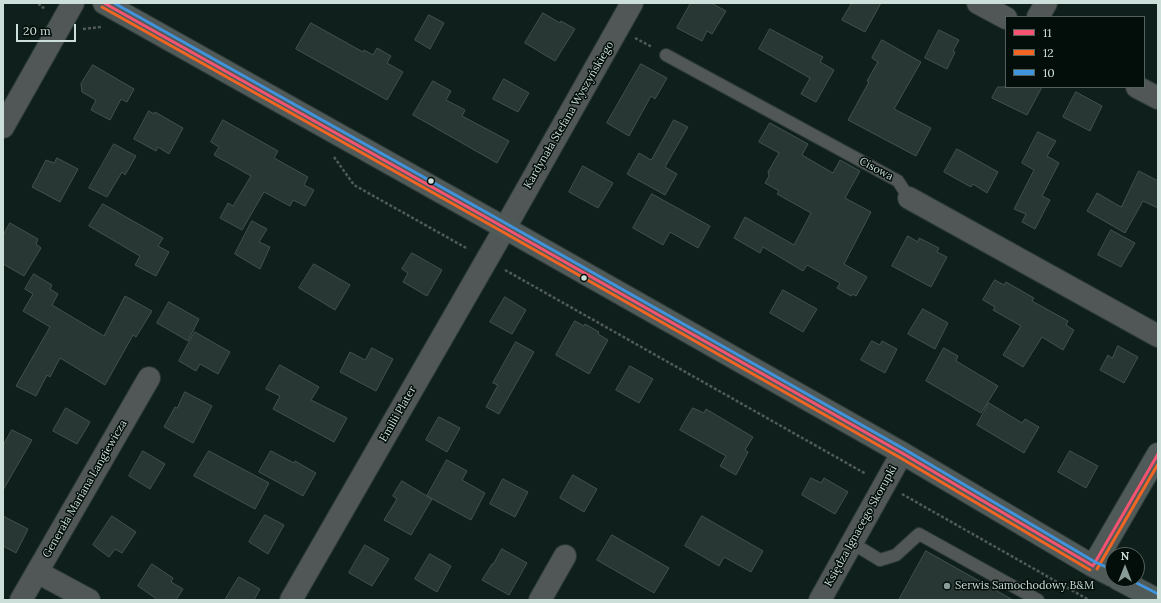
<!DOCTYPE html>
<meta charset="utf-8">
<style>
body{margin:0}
#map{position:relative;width:1161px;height:603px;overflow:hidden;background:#0f201c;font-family:Lora,serif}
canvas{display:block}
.frame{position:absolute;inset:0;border:4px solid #cddfd9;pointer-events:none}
.legend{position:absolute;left:1005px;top:16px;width:140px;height:72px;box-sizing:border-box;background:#030e0a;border:1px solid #54625d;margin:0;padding:5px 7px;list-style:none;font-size:12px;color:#cddfd9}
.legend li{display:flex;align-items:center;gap:8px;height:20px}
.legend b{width:20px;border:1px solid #54625d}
.north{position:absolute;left:1105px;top:547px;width:40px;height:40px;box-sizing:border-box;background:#030e0a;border:1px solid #54625d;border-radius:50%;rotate:0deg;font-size:11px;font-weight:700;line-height:16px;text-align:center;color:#cddfd9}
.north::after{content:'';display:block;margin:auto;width:14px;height:18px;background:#8a9c97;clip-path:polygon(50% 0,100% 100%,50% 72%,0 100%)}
.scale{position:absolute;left:16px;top:24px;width:60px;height:18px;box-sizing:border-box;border:2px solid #cddfd9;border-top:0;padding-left:5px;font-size:12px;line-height:14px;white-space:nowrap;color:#cddfd9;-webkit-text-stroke:3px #030e0a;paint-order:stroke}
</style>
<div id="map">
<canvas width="1161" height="603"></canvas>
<div class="frame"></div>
<ul class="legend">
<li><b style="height:5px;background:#f65372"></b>11</li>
<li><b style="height:5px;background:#f26522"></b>12</li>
<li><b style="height:5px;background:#4094de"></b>10</li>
</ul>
<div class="north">N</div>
<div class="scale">20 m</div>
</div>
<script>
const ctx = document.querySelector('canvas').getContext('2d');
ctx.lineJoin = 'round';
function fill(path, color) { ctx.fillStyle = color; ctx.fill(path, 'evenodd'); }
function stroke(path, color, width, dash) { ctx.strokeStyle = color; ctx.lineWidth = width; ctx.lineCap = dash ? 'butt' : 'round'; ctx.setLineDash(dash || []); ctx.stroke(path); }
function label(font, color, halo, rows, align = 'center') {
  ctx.font = font + ' Lora,serif'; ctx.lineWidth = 3; ctx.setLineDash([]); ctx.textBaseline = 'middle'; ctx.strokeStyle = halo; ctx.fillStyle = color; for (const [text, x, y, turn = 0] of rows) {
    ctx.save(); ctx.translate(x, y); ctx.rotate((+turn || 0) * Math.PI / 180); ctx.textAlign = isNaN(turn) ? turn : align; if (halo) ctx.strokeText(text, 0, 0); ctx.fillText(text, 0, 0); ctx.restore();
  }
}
const building = new Path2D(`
 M691,3H711L726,11L712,34L707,31L702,41L677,28Z
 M852,3H881L865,32L842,20Z
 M543,13L560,23L561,21L575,29L555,61L525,43Z
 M429,15L444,23L430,49L415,40Z
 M311,23L363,52L364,50L373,55L377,48L391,56L387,63L403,72L387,100L296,49Z
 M770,29L823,57L820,62L834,70L816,102L801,94L810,78L759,49Z
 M939,30L959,40L953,51L955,52L947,69L925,58Z
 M882,40L921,62L894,109L931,128L916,156L848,120L869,82L867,81L878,62L872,58Z
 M641,64L667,78L655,99L651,96L629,136L607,123Z
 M93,65L134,89L127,102L121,99L110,120L91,110L96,100L82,92L81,84Z
 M504,79L529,93L518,112L493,99Z
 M433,81L451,91L446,100L465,110L462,116L509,141L497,163L413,115Z
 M998,87H1042L1027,115L992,98Z
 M1076,92L1102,106L1090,131L1063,117Z
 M149,111L154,114L155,112L183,128L169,154L158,147L156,151L134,139Z
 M223,120L278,151L274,158L308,177L304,185L314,190L305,206L293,200L290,206L264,192L242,230L220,218L228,203L233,206L251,176L214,155L219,147L211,142Z
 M674,120L688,127L665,167L677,174L665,195L627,174L639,153L651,160Z
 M770,123L808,144L802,155L819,165L833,173L840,160L860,171L845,198L871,212L844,264L867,277L856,296L852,294L851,296L837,288L840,283L807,265L803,271L763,247L760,253L734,238L745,217L794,245L811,213L777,194L779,191L765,183L769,176L768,172L779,153L759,142Z
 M1038,132L1056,141L1047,156L1059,163L1042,196L1050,200L1035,229L1022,222L1026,214L1014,209L1034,170L1022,163Z
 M114,144L136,156L125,175L122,172L107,197L89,188Z
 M957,149L998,172L987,193L973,184L971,187L944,172Z
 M57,158L78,169L60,202L32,187L46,160L54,163Z
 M583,166L613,183L598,208L569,192Z
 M1139,171L1158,181V208L1143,201L1125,233L1087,211L1097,193L1121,207Z
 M652,194L710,226L698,248L670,232L663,245L633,228Z
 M103,204L163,238L158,246L169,252L156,276L135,265L140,256L89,226Z
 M252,221L267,229L259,242L270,247L260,269L235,254Z
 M10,223L38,239L36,244L41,248L24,276L3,264V236Z
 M1111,230L1135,243L1121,267L1098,255Z
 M908,236L918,242L919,238L939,248L937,252L947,257L931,287L892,266Z
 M412,253L442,270L427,296L403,282L408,273L402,269Z
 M314,264L350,285L335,310L299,288Z
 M34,274L52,285L50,289L58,294L52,305L104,336L125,296L152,311L136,337L133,335L105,385L60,358L50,377L47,375L36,396L16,386L50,327L23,311L33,294L25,289Z
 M995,280L1004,285L1006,282L1034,298L1032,301L1068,321L1066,325L1074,330L1063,350L1042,337L1023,367L1003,355L1021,326L993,310L995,307L983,300Z
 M783,290L817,309L803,332L770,313Z
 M505,297L526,310L512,334L490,322Z
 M169,302L199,319L188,341L157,323Z
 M923,309L948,323L935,349L908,334Z
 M575,321L584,326L585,324L599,332L598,334L608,340L589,374L556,355Z
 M195,332L230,352L218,374L200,364L196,371L179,361Z
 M872,341L880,345L882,341L897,349L885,373L861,360Z
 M516,342L534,352L499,414L486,407L498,385L493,383Z
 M1118,346L1138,357L1124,383L1100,370L1108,355L1112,358Z
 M372,348L393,359L376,391L340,372L350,352L365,360Z
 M944,348L958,356L956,361L998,386L981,413L926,381Z
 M280,365L319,387L311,400L347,418L334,442L273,409L280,396L266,389Z
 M630,366L653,379L639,403L616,390Z
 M185,392L212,406L193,443L164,427L175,407L177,408Z
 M989,403L1022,423L1025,419L1039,427L1024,453L977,425Z
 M66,408L90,422L77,444L53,431Z
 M693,408L704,413L706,409L753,437L745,450L748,452L736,475L720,466L726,456L680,430Z
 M439,417L460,428L447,452L426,440Z
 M12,430L32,440L3,490V446Z
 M143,451L165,464L150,489L129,476Z
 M209,451L269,483L255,509L194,476Z
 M271,451L294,463L295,461L316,473L303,496L259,472Z
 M1070,451L1098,466L1086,488L1058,472Z
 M447,460L467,471L462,480L485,493L471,520L427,496Z
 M573,475L597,489L584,512L560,498Z
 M811,478L821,483L824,478L848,492L835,514L802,495Z
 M503,479L528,492L515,517L490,504Z
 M402,481L432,499L411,535L384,520L397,499L393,496Z
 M265,515L284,525L268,554L249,542Z
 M3,516L28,529L16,553L3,546Z
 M112,516L136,532L122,553L115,549L109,557L93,545Z
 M702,516L763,551L751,572L724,557L719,566L685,546Z
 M612,535L669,568L654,593L597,560Z
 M365,545L389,559L372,586L349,573Z
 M502,549L527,563L509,595L482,580L492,564H493Z
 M926,551L1013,600H899Z
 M430,554L451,566L437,592L415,579Z
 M152,564L173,578L171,582L183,589L176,600H158L138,586Z
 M239,577L260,589L254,600H225Z`);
const path = new Path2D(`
 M39,3L40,6L46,9
 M83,29L101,27
 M635,38L652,47
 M334,157L354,185L468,249
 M505,270L866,474
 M902,494L1089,600`);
const service = new Path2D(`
 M666,55L898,181L909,198
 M852,543L880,560L896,555L919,534L1038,600`);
const minor = new Path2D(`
 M978,3L1006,18
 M1038,17L1046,3
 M1137,87L1158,98
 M3,127L73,3
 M909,198L1158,336
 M37,572L89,600
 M21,600L149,378
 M291,600L505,228L632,3
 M540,600L565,556
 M820,600L902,453`);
const secondary = new Path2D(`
 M104,3L505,228L902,453L1093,566L1113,576
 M1093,566L1158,454
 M1118,579L1158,600`);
const bus1 = new Path2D(`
 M104,3L505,228L902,453L1093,566
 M1093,566L1158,454`);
const bus2 = new Path2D(`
 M102,7L503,232L899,457L1090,570
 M1097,569L1158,464`);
const bus3 = new Path2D(`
 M114,3L507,224L904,449L1095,562L1113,570
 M1129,579L1158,594`);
const markers = [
 [431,181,3.5,"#cddfd9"],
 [584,278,3.5,"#cddfd9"],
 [947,586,4,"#8a9c97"]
];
const streetNames = [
 ["Kardynała Stefana Wyszyńskiego",569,115,-60],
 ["Cisowa",876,169,28],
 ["Emilii Plater",398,414,-60],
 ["Generała Mariana Langiewicza",85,489,-60],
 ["Księdza Ignacego Skorupki",861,526,-61]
];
const poiNames = [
 ["Serwis Samochodowy B&M",955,586]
];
fill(building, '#283733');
stroke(building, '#43514d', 1);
stroke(service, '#2b3936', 14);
stroke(minor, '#2b3936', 24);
stroke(secondary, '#2b3936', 24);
stroke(path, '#505a58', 2.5, [3, 2]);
stroke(service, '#505756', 12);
stroke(minor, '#505756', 22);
stroke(secondary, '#505a58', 22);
stroke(bus1, '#f65372', 3);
stroke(bus2, '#f26522', 3);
stroke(bus3, '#4094de', 3);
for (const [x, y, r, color] of markers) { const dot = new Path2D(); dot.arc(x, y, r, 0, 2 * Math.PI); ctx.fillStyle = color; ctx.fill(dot); stroke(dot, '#030e0a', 1.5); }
label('11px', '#cddfd9', '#030e0a', streetNames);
label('11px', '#cddfd9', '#030e0a', poiNames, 'left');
</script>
